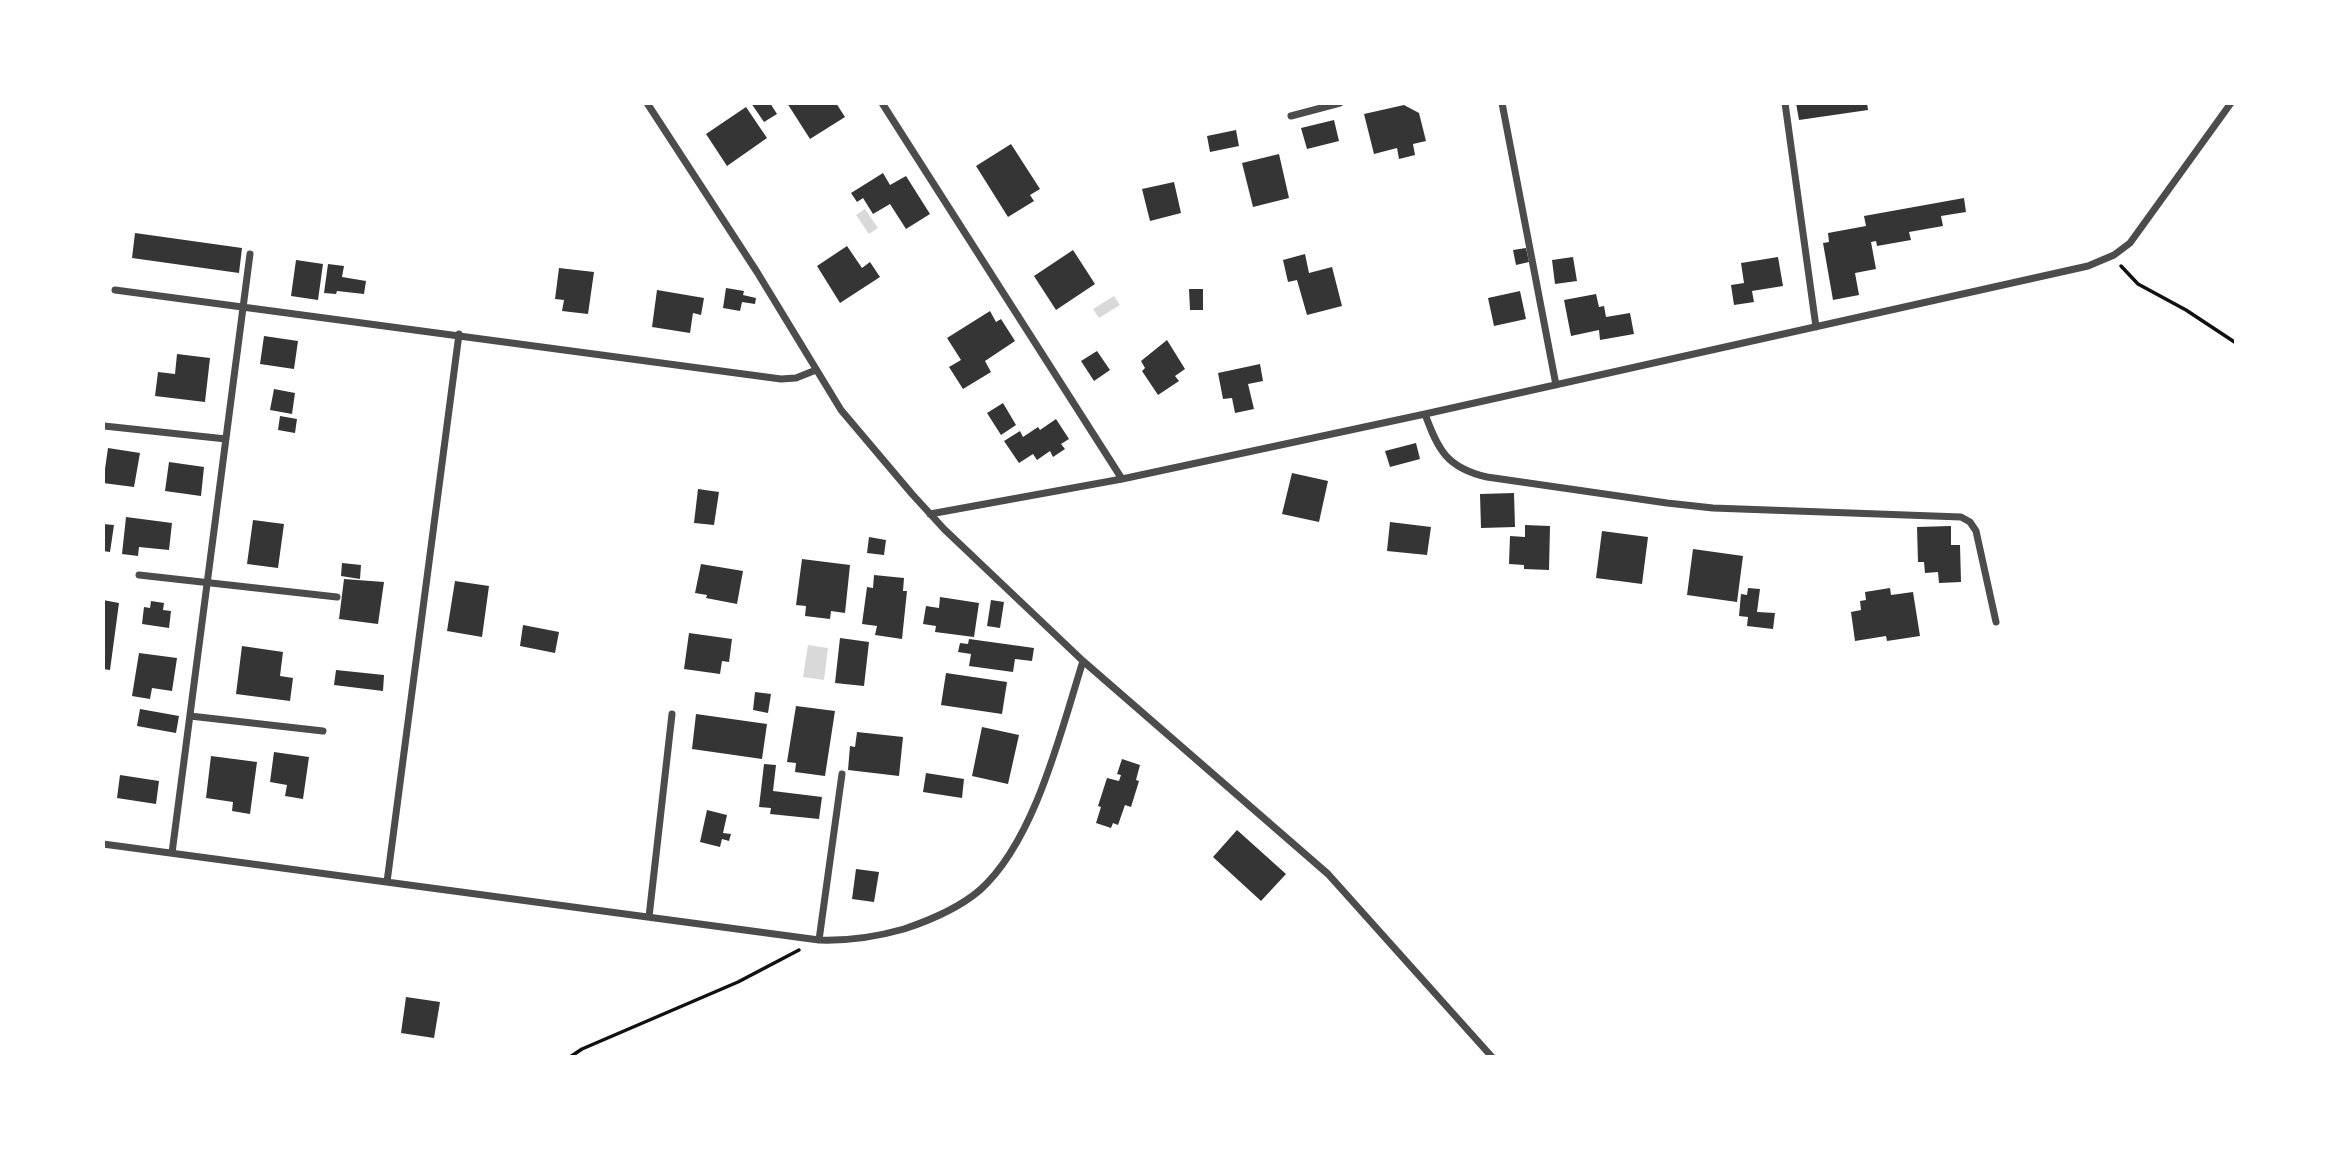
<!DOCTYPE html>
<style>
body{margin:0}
#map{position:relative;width:2339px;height:1160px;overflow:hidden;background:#fff;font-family:"Varela Round",sans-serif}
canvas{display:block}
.frame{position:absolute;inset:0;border:105px solid #fff;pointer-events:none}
</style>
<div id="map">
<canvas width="2339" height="1160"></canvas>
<div class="frame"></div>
</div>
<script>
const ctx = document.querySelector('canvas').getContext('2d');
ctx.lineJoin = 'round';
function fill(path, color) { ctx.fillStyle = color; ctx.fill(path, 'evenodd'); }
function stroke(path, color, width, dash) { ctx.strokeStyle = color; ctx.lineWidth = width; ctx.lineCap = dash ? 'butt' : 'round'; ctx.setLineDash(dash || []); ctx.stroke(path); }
const water = new Path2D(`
 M865,209L878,228L869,234L856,215Z
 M1114,296L1120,305L1099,318L1093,309Z
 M808,645L828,648L824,680L803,677Z`);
const building = new Path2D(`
 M751,103H770L777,114L764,122Z
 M787,103H836L845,117L810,139Z
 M1796,103H1867L1868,110L1799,120Z
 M1404,105L1419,113L1426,141L1413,144L1415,155L1399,159L1397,148L1374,154L1364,114Z
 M746,107L767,138L727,166L706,134Z
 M1334,120L1339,141L1307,149L1301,128Z
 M1236,130L1239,146L1210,152L1207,136Z
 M1011,144L1040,189L1030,195L1034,201L1008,217L976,166Z
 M1279,154L1289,198L1253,207L1242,163Z
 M883,173L890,185L906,176L930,214L906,229L890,204L873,214L863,198L857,202L851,193Z
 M1174,182L1181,213L1150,221L1142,189Z
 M1964,198L1966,212L1941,216L1943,226L1909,232L1911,240L1877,246L1876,241L1871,242L1876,269L1855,273L1859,295L1833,300L1823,243L1829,242L1828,233L1866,226L1864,216Z
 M135,233L242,248L239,273L132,258Z
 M847,246L862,268L870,262L880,277L840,303L817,266Z
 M1526,248L1529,262L1516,265L1513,250Z
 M1073,250L1095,284L1056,310L1034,276Z
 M1305,254L1309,273L1332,267L1342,306L1307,315L1297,280L1288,282L1283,260Z
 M1573,257L1577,281L1555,284L1552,260Z
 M1778,257L1783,286L1752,291L1754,302L1734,305L1731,285L1744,283L1741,263Z
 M296,260L323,264L318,300L291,296Z
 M328,264L344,266L342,277L366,281L364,294L337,291L336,294L324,293Z
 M559,268L594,272L588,314L562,311L564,300L555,299Z
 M726,288L744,291L743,295L756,298L755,304L742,302L740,311L723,308Z
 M1189,289H1203V310H1190Z
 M657,290L704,298L701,315L693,313L690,333L652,327Z
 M1520,291L1526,319L1494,326L1488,298Z
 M1596,294L1599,307L1604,306L1606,317L1630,313L1634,334L1600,340L1599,330L1571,336L1564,300Z
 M990,311L996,322L1001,319L1015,341L985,361L991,372L963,389L949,367L961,360L947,338Z
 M264,336L298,341L294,369L260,364Z
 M1167,340L1185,369L1175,376L1179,381L1158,395L1142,371L1145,368L1141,361Z
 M1097,351L1110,370L1094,381L1081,361Z
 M177,354L210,358L205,402L155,396L158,372L175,374Z
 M1260,364L1263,381L1248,384L1254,409L1235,413L1232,398L1223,399L1218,373Z
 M274,389L295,393L292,414L270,410Z
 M1003,403L1016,425L1001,435L987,413Z
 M280,416L297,419L295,433L278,430Z
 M1056,419L1069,439L1061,444L1065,449L1053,457L1050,451L1037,460L1033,454L1019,463L1004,441L1020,431L1023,437L1038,427L1040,430Z
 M1416,443L1420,459L1390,467L1385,451Z
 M108,448L140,453L134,487L103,483Z
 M169,462L204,467L201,496L165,491Z
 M1292,473L1328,481L1319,522L1282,514Z
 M698,489L719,492L714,525L694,523Z
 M1514,493L1515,527L1481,528L1480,494Z
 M126,517L172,523L169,550L139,547L138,556L122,554Z
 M253,520L284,524L278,568L247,564Z
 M1390,522L1431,527L1427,555L1387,551Z
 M103,524L114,525L110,552L103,551Z
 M1525,525L1550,526L1549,570L1524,569V565L1509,564L1510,536L1525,537Z
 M1951,526V545H1960L1961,582L1939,583L1938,572L1925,573L1924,562H1918L1917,527Z
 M1602,531L1648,537L1642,584L1596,578Z
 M869,537L886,540L884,555L867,553Z
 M1693,549L1743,556L1737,602L1687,595Z
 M802,559L850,565L845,613L831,611L830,619L805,616L806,606L796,605Z
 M342,563L361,565L360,579L341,576Z
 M701,564L743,571L737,604L706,598L707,595L695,593Z
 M874,575L904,578L903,591H907L902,639L875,635L877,626L862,624L867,587L873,588Z
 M344,579L384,582L378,624L339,619Z
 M455,581L489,586L482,637L447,631Z
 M1748,588L1760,589L1757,612L1775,613L1773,629L1747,626L1748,617L1739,616L1741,594L1747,595Z
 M1890,588L1891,595L1913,592L1920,636L1887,641L1886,636L1855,641L1851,612L1861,610L1860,601L1866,600L1865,592Z
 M940,597L979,603L974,637L935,632L936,626L923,624L926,606L939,608Z
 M103,600L119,603L110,670L103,669Z
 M991,600L1004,602L1000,628L987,626Z
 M151,601L164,603L163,610L171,611L169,628L142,624L144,607L150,608Z
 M523,625L559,632L555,653L520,646Z
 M689,633L732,639L729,662L722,661L720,674L684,669Z
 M840,638L869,642L864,686L835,683Z
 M969,639L1034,648L1032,661L1015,659L1013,672L969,666L971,654L958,652L960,643L968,644Z
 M242,646L283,652L280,676L293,678L290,701L236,694Z
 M139,653L177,658L172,691L152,688L150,699L132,696Z
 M336,670L384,675L383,691L334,685Z
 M946,673L1007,682L1002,714L941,705Z
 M755,692L771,694L768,713L753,710Z
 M796,706L835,711L825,776L795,772L796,763L787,762Z
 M140,709L179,716L176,733L137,726Z
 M696,714L767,724L762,759L692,749Z
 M982,727L1019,735L1008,784L972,776Z
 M857,732L903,737L899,776L848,770L850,746L855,747Z
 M274,752L309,757L303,799L285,796L287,785L270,782Z
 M211,756L257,762L250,814L232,811L233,802L206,798Z
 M1122,759L1140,765L1136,780L1139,781L1131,807L1125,805L1118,825L1113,823L1111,828L1096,823L1101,807L1098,806L1107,778L1119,781L1121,775L1117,774Z
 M764,764L776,765L773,791L822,797L819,819L770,814L771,808L759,807Z
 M926,773L964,779L962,798L923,792Z
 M120,775L159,781L156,804L117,798Z
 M707,810L727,815L723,833L731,834L729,841L722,839L720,847L700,842Z
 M1237,830L1286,874L1261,901L1213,857Z
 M856,869L879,872L874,902L852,899Z
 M406,997L440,1002L434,1038L401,1033Z`);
const path = new Path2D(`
 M2121,266L2138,284L2186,310L2236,343
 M570,1057L582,1049L738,982L799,950`);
const minor = new Path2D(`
 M647,103L757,272L841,410L912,494L944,529L1083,661L1328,874L1492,1057
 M882,103L1122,479
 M1502,103L1556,385
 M1785,103L1816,327
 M1291,116L1340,103
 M115,290L781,379L796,378L816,370
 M1425,414C1438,450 1447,468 1487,477L1667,503L1713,508L1961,517L1970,522L1976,531L1996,622
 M104,426L226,439
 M930,514L1122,479L1425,414L2088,266L2114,255L2130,243L2231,103
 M139,575L337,597
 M190,716L323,731
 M103,844L819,940C848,941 876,937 904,929C931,920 959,908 980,890C1035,841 1061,731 1083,661
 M172,853L250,254
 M387,882L459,334
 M649,917L672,714
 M819,940L842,774`);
fill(water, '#d9d9d9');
fill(building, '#353535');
stroke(path, '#111', 3.5);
stroke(minor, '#4c4c4c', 7);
</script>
